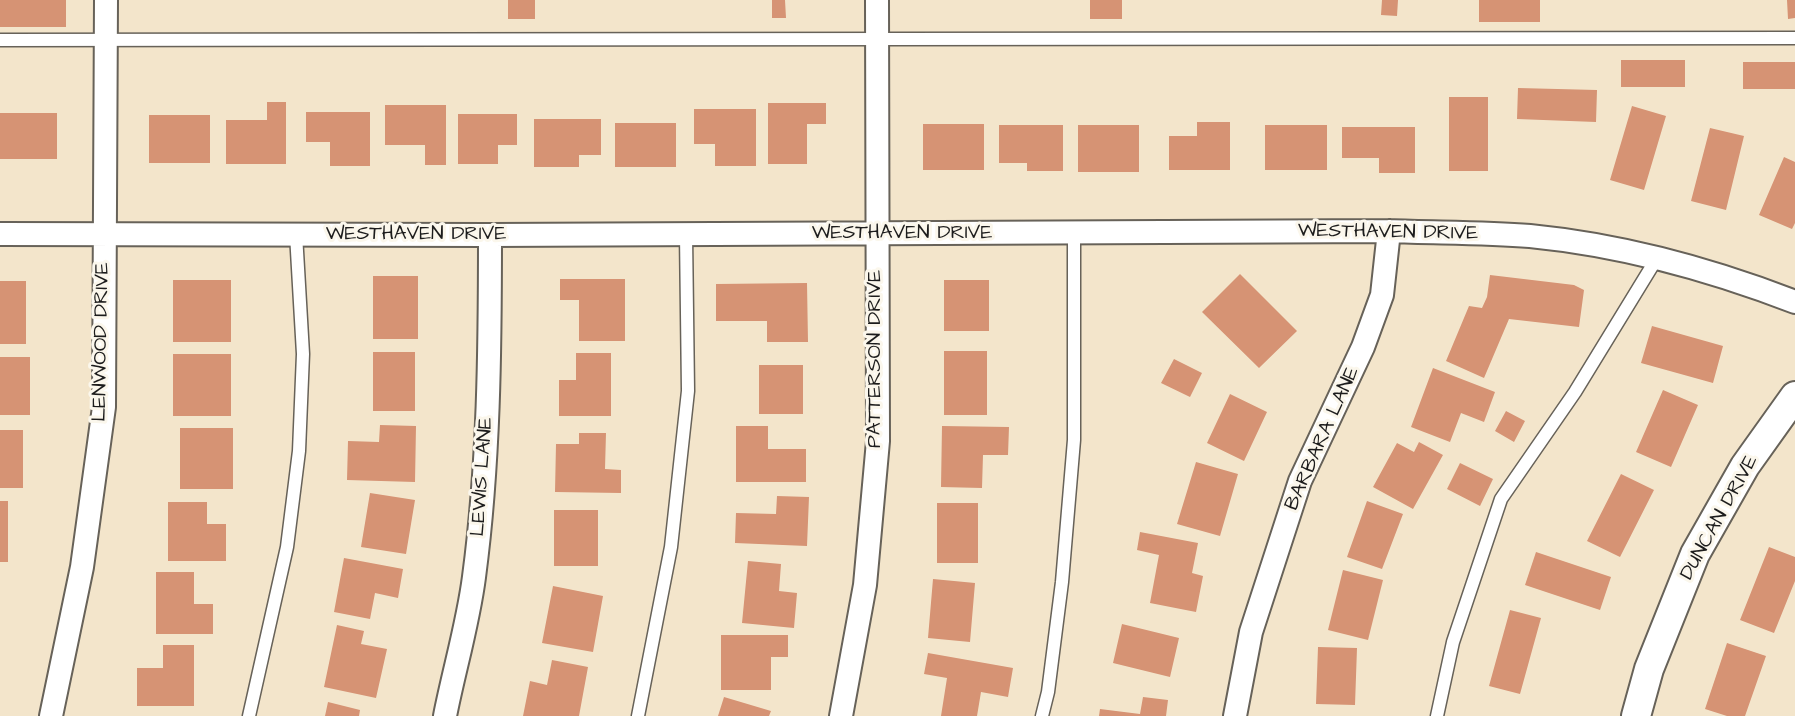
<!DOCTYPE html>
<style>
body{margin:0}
canvas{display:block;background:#f3e5cb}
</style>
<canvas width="1795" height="716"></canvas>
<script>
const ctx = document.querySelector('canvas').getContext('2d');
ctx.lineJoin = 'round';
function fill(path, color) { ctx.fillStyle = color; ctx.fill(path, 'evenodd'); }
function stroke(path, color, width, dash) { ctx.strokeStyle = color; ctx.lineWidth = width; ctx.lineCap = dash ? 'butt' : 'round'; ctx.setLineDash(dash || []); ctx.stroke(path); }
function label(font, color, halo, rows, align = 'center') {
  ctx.font = font + ' "Architects Daughter",sans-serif'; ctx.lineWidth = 6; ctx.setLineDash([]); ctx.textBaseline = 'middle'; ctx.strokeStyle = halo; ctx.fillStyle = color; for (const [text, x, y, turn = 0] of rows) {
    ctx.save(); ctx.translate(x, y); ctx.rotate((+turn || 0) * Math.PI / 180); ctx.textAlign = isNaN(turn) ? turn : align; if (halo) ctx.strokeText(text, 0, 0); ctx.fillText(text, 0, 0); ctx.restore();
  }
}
const building = new Path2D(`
 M0,0H66V27H0Z
 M508,0H535V19H508Z
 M772,0H785L786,18H772Z
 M1090,0H1122V19H1090Z
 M1382,0H1398L1397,16L1381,15Z
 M1479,0H1540V22H1479Z
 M1787,0H1795V18L1788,19Z
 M1621,60H1685V87H1621Z
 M1743,62H1795V89H1743Z
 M1518,88L1597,90L1596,122L1517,119Z
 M1449,97H1488V171H1449Z
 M267,102H286V164H226V120H267Z
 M768,103H826V124H807V164H768Z
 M385,105H446V165H425V145H385Z
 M1632,106L1666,116L1644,190L1610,180Z
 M694,109H756V166H715V144H694Z
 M306,112H370V166H330V142H306Z
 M0,113H57V159H0Z
 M458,114H517V145H498V164H458Z
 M149,115H210V163H149Z
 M534,119H601V155H579V167H534Z
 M1197,122H1230V170H1169V136H1197Z
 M615,123H676V167H615Z
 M923,124H984V170H923Z
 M999,125H1063V171H1027V163H999Z
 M1078,125H1139V172H1078Z
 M1265,125H1327V170H1265Z
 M1342,127H1415V173H1379V158H1342Z
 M1710,128L1744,136L1726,210L1691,201Z
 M1784,157L1795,162V223L1792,229L1759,215Z
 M1240,274L1297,331L1259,368L1202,312Z
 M1490,275L1574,285L1584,290L1579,327L1509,319L1484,378L1446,361L1469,306L1482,308L1487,297Z
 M373,276H418V339H373Z
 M560,279H625V341H579V300H560Z
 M173,280H231V342H173Z
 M944,280H989V331H944Z
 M0,281H26V344H0Z
 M807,283L808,342H767V321H716V284Z
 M1652,326L1723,346L1713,383L1641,363Z
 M944,351H987V415H944Z
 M373,352H415V411H373Z
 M576,353H611V416H559V380H576Z
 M173,354H231V416H173Z
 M0,357H30V415H0Z
 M1174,359L1202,373L1190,397L1161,383Z
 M759,365H803V414H759Z
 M1433,368L1495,392L1484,422L1461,413L1450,442L1411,427Z
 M1663,390L1698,405L1671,467L1636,452Z
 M1230,394L1267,412L1244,461L1207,443Z
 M1506,411L1525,421L1514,442L1495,431Z
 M380,425L416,426L415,482L347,480L348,441L379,442Z
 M736,426H768V449H806V482H736Z
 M942,426L1009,427L1008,455H983L982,488L941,487Z
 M180,428H233V489H180Z
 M0,430H23V488H0Z
 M579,433H606L605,469L621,470V493L555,492L556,444H579Z
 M1419,442L1443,455L1413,509L1373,487L1397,443L1414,452Z
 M1196,462L1238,474L1220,536L1177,524Z
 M1460,463L1493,479L1480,506L1447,489Z
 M1621,474L1654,490L1620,557L1587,541Z
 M370,493L415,500L406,554L361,547Z
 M777,496L809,497L807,546L735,543L736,513L776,514Z
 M0,501H8V562H0Z
 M1367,501L1403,514L1382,569L1347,557Z
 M168,502H207V524H226V561H168Z
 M937,503H978V563H937Z
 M554,510H598V566H554Z
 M1140,532L1198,543L1192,573L1203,576L1196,612L1150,603L1159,555L1137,550Z
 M1769,547L1795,557V581L1774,633L1740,620Z
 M1536,552L1611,577L1600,610L1525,585Z
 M344,558L403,569L398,598L375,593L370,619L334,612Z
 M748,561L781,564L779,591L797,593L794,628L742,623Z
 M1343,570L1383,580L1368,640L1328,630Z
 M156,572H194V604H213V634H156Z
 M933,579L975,583L970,642L928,638Z
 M553,586L603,596L593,652L542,643Z
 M1510,610L1541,618L1520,694L1489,686Z
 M1122,624L1179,638L1170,677L1113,663Z
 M337,625L364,631L361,644L387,649L376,698L324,687Z
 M721,635H788V657H771V690H721Z
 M1727,643L1766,656L1745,716H1727L1705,709Z
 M163,645H194V706H137V668H163Z
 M1318,647L1357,648L1355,705L1316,704Z
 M928,653L1013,668L1008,697L981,692L977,716H941L947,678L924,674Z
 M552,660L588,667L579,716H523L530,681L547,685Z
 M724,697L771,711L769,716H718Z
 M1143,697L1168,700L1166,716H1099L1100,709L1140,714Z
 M328,702L360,710L359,716H325Z`);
const service = new Path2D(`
 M0,40L1795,38
 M249,716L287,547L299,451L303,354L296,234
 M638,716L671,547L688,391L686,235
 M1042,716L1048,692L1062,582L1074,440V233
 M1437,716L1453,642L1501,499L1575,392L1657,258`);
const minor = new Path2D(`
 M0,234L490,235L1389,231C1436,233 1483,232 1530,236C1621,245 1710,269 1795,302
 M51,716L82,567L104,407L106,0
 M445,716C454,670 468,624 474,577C489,464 490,349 490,235
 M841,716L865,585L878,441L877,0
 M1235,716L1251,632L1300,481L1363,347L1382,295L1389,231`);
const tertiary = new Path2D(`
 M1636,716L1649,669L1695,554L1745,466L1795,396`);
const streetNames = [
 ["WESTHAVEN DRIVE",1388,233,1],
 ["WESTHAVEN DRIVE",902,234],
 ["WESTHAVEN DRIVE",416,235],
 ["LENWOOD DRIVE",102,342,-89],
 ["PATTERSON DRIVE",876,359,-90],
 ["BARBARA LANE",1323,439,-66],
 ["LEWIS LANE",483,477,-86],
 ["DUNCAN DRIVE",1720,518,-61]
];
fill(building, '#d69374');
stroke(service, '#676259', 15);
stroke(minor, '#676259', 26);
stroke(tertiary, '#676259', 32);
stroke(service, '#fff', 12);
stroke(minor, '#fff', 22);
stroke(tertiary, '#fff', 28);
label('20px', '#1c1c1c', '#fbf7ec', streetNames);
</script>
